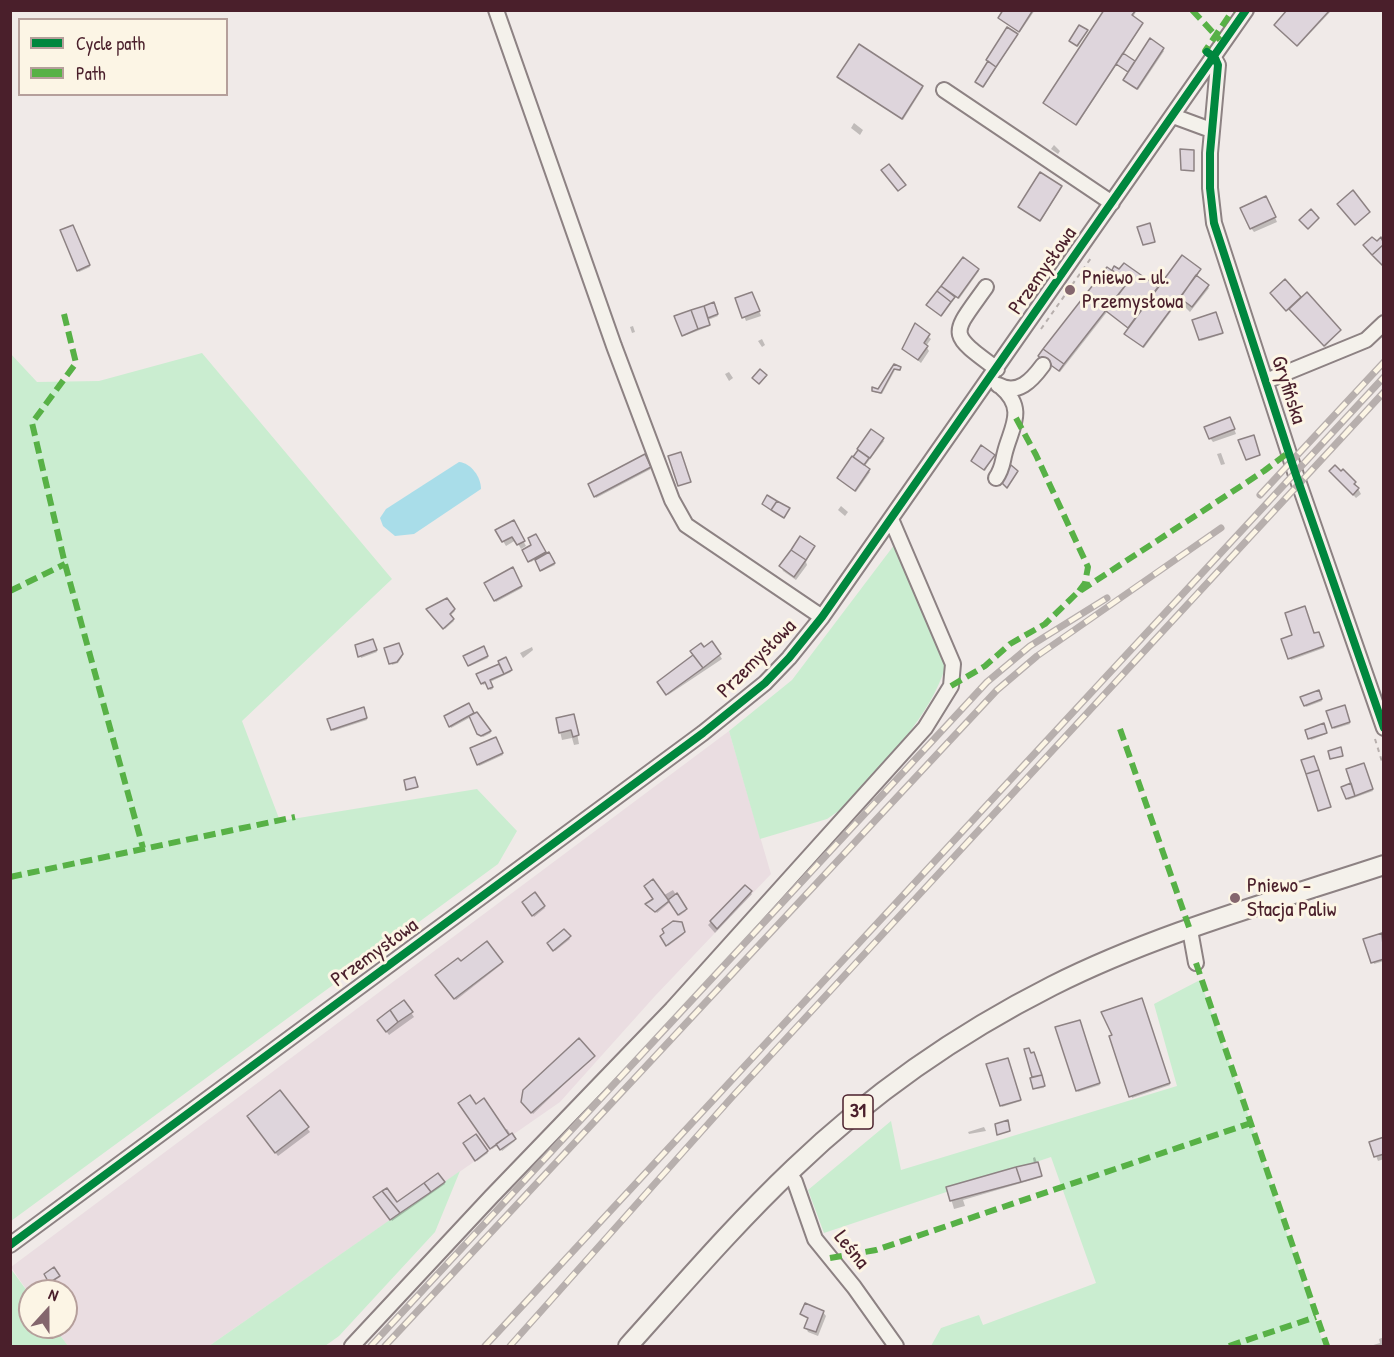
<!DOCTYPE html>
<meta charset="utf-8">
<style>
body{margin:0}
#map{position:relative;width:1394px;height:1357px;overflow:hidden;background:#f0eae8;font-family:"Patrick Hand",sans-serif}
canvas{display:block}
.frame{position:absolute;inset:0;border:12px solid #4a1f2b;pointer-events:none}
.legend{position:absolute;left:18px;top:18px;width:210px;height:78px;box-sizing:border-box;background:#fcf5e5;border:2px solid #b59f9b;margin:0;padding:8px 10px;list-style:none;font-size:18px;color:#4a1f2b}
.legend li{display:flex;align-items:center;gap:12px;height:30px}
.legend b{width:30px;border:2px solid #b59f9b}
.north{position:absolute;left:18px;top:1279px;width:60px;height:60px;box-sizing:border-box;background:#fcf5e5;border:2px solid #b59f9b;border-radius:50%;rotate:21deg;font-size:16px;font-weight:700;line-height:24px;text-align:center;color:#4a1f2b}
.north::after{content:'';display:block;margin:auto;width:21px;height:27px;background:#84666d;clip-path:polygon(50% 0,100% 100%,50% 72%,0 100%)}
</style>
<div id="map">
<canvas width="1394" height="1357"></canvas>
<div class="frame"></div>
<ul class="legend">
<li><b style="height:8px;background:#00873e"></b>Cycle path</li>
<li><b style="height:8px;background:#57b146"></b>Path</li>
</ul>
<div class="north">N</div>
</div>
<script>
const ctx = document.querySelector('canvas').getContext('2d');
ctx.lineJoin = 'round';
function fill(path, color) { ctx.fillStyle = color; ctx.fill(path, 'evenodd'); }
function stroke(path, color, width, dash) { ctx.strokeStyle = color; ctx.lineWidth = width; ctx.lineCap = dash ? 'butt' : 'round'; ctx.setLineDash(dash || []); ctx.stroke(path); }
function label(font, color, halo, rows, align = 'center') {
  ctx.font = font + ' "Patrick Hand",sans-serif'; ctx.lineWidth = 6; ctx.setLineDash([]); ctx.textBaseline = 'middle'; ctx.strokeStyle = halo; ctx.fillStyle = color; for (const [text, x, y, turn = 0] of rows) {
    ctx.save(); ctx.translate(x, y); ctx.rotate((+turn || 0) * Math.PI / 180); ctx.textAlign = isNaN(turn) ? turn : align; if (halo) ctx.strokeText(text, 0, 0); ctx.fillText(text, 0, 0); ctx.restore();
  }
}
const built = new Path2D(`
 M729,731L771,874L655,996L560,1102L209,1346H68L54,1327H66V1291H30V1295L11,1267Z`);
const green = new Path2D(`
 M10,353L37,382L99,381L202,353L392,579L242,721L280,821L477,789L517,831L498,864L11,1221Z
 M904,532L960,667L943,674C923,727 877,769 840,810L827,819L760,839L729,731L792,680Z
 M1200,980L1251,1123L1324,1346H931L941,1328L979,1315L983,1325L1096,1283L1051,1157L824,1233L808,1190L891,1121L901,1170L1177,1086L1154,1004Z
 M460,1171L435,1232L339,1336L325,1346H209Z
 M11,1269L30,1295V1327H54L68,1346H11Z`);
const water = new Path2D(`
 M459,462C471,463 481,477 481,489L414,534L395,536L383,526L380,518L386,509Z`);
const shadow = new Path2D(`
 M1005,10H1035L1020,32L1001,19Z
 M1106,10H1137L1133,17L1142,25L1123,55L1136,63L1151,40L1164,51L1138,90L1126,81L1130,73L1117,64L1077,125L1045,105Z
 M1289,10H1332L1298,46L1276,26Z
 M1086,31L1078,47L1071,42Z
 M1017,35L984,87L977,83Z
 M839,77L922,87L923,88L903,120Z
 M854,123L863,130L860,135L851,128Z
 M1054,145L1060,151L1058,154L1051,149Z
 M1061,188L1041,221L1021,208Z
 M1268,202L1277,222L1254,232L1251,228Z
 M73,227L90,267L79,272L62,231Z
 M963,259L979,271L959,299L956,297L942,316L928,305Z
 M1125,265L1159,289L1200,270L1197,277L1209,288L1190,312L1185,307L1186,302L1181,298L1144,348L1127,335L1130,329L1107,312L1060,372L1041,357L1115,268L1119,271Z
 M1285,282L1301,299L1307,294L1340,331L1325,347L1291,309L1287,311L1273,295Z
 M754,297L761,316L746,321L737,299Z
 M713,304L718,316L708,320L710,326L684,336L676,317Z
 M1216,315L1223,334L1201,341L1194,321Z
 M633,326L635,332L632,333L630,327Z
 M915,326L931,339L926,346L929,351L921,363L904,349Z
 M762,339L765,345L762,347L758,341Z
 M891,367L900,368V371L895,370L882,394L874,392L879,390Z
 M729,372L733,378L729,381L725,374Z
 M1232,423L1236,434L1213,442L1210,438Z
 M871,431L884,441L864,467L870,472L856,492L839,478Z
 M1221,453L1225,464L1221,465L1217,454Z
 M645,456L651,469L596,498L590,485Z
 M994,456L985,471L973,462Z
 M1331,471L1355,483L1361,494L1356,498Z
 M841,506L848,512L845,516L838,510Z
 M513,522L526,546L521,549L516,540L506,546L497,531Z
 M535,536L546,556L549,554L555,565L542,571L536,559L531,562L524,551L533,546Z
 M814,547L806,562L807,565L796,580L783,571L781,566Z
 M512,569L522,588L496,602L486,583Z
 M446,600L455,611L450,616L454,621L445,629L428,609Z
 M1319,634L1324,648L1291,660L1283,640Z
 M373,642L377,652L361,658L356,646Z
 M712,643L722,659L668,695L658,682Z
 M398,645L402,657L398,663L392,665L386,649Z
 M532,647L533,650L523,658L520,653Z
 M483,648L488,658L470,666L465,657Z
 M505,659L511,672L490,682L493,689L490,690L487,683L483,685L479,675L501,665Z
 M1318,692L1322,701L1306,707L1302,698Z
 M468,705L491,733L483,737L480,735L471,717L451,728L446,717Z
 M1345,708L1350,724L1334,729L1328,712Z
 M364,710L367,720L333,731L332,729Z
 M574,717L579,744L574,745L572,738L562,740L557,719Z
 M1324,727L1326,734L1311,740L1307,731Z
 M496,739L503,755L479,766L472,749Z
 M1364,764L1373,791L1348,800L1343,788L1353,784Z
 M745,887L752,894L715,933L708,925Z
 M673,890L686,911L679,916L670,902L657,913L653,908L650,909L647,905Z
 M535,894L545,908L534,917L524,903Z
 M682,930L684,934L668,946L662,936Z
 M564,931L570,939L555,951L549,943Z
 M1381,935L1384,961L1374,964L1365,940Z
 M487,944L502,964L456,1000L437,976L461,963Z
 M1142,1001L1170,1085L1132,1098L1131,1096Z
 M404,1002L414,1017L389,1035L381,1024Z
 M1080,1023L1100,1085L1078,1092L1077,1090Z
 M1026,1050L1034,1055L1044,1088L1034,1089Z
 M594,1056L533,1114L524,1104Z
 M1008,1061L1021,1101L1002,1107L988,1065Z
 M460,1104L476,1106L504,1130L507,1129L515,1141L502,1151L498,1145L492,1149Z
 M251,1120L307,1128L310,1132L278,1156Z
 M984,1127L986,1131L969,1134L968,1132Z
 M475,1136L488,1153L477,1161L465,1143Z
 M1383,1139L1384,1159L1378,1161L1376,1156Z
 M1035,1157L1042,1177L963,1200L965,1206L954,1209L948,1188L1034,1164L1033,1158Z
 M438,1175L445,1184L392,1221L375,1198L397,1204Z
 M823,1312L826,1316L818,1336L808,1332L806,1328L809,1320L802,1314Z
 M1384,1337V1346H1370L1380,1343L1379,1339Z`);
const building = new Path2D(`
 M1003,10H1033L1019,32L998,18Z
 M1104,10H1136L1132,15L1143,23L1076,125L1043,103Z
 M1287,10H1330L1297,46L1274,25Z
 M1079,25L1088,30L1077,46L1069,41Z
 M1007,27L1018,34L996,67L986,60Z
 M1150,38L1164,48L1137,89L1123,80Z
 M859,44L923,86L902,119L837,77Z
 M1123,53L1135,61L1128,72L1116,64Z
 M988,61L996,67L983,87L975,82Z
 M1180,149L1194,150V171L1181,170Z
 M889,164L906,185L898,191L881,170Z
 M1040,172L1062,186L1040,221L1018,207Z
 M1353,190L1370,212L1355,225L1337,204Z
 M1266,196L1276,217L1250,229L1240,208Z
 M1311,209L1319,218L1308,229L1299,220Z
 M1150,223L1155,242L1143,245L1137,227Z
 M73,225L90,265L77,271L60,230Z
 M1372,237L1377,241L1381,237L1384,244L1372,255L1363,245Z
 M1384,244V267L1372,255Z
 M1182,255L1201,269L1143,347L1124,334Z
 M963,257L979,269L958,298L941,286Z
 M1124,263L1158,287L1128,328L1106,311L1128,282L1112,270L1114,266L1119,269Z
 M1107,267L1128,282L1064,364L1043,349Z
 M1196,275L1209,285L1192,307L1180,298Z
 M1285,279L1301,297L1286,311L1270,293Z
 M941,286L955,297L951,302L937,291Z
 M937,291L951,302L941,316L926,305Z
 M752,292L760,311L742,318L735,298Z
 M1307,292L1341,330L1324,346L1289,309Z
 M714,302L718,314L708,318L704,306Z
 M704,306L710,325L698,329L691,310Z
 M691,310L698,329L682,336L674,316Z
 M1216,312L1223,333L1199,340L1192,320Z
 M915,323L930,334L924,343L928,346L918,360L902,349Z
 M1043,349L1064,364L1059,371L1038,356Z
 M894,364L901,367L900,370L894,369L881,393L872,391V387L878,389Z
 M760,369L767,375L759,384L752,378Z
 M1230,417L1235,429L1209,439L1204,427Z
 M871,429L884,438L870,458L857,449Z
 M1254,435L1260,455L1246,460L1238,440Z
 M981,445L995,455L984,470L971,461Z
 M858,450L869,458L864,465L853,457Z
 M681,452L691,482L678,486L668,456Z
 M645,454L651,467L594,497L588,484Z
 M852,456L870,469L855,491L837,478Z
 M1011,465L1018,471L1007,488L1000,481Z
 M1335,465L1341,471L1343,469L1356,482L1354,484L1359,488L1353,495L1329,471Z
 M767,495L777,501L771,510L762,504Z
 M777,501L790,508L784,518L771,510Z
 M514,520L525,541L517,545L512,537L502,542L495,530Z
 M536,534L546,552L528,562L522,550L531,545L528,538Z
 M800,536L815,546L806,560L791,550Z
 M791,550L806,560L794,577L779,566Z
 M549,552L555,563L540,571L535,560Z
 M513,567L522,586L494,601L484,583Z
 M447,598L455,609L450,614L454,619L443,629L426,609Z
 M1305,606L1314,633L1319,632L1324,646L1288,659L1281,639L1292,635L1285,613Z
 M373,639L377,650L358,657L355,645Z
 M712,641L721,654L703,668L690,651L701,643L704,647Z
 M399,643L403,654L397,662L389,664L384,648Z
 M484,646L488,656L468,666L463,656Z
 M693,655L703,668L666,695L657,682Z
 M506,657L512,670L504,674L498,661Z
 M499,664L504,674L490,680L493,687L488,689L485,682L481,684L476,674Z
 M1319,690L1322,699L1304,706L1300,697Z
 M469,703L474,713L449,727L444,716Z
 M1345,705L1350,722L1332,728L1326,711Z
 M364,707L367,718L331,730L327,719Z
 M477,712L491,731L481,736L477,734L469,716Z
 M574,714L579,735L573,737L571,730L559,733L556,718Z
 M1324,723L1327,733L1308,739L1305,730Z
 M496,737L503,753L477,765L470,748Z
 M1341,747L1343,756L1330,759L1328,751Z
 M1314,756L1319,770L1306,774L1301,760Z
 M1364,763L1373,789L1355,796L1346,769Z
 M1319,770L1331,807L1318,811L1306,774Z
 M415,777L418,787L406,790L404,780Z
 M1351,783L1355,796L1346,799L1341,787Z
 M653,879L669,901L655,912L645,904L653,899L644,886Z
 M745,885L752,891L717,929L710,921Z
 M535,892L545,906L532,916L522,902Z
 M677,893L687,909L678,915L668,900Z
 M673,921L682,922L685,932L666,946L660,936L664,933L662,929Z
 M564,929L571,936L553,951L547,943Z
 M1382,933L1384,959L1371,963L1363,939Z
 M487,941L503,962L454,999L435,975L458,958L461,961Z
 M1142,998L1170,1083L1129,1097L1109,1036L1112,1035L1101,1012Z
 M404,1000L413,1012L398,1022L390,1010Z
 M390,1010L398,1022L386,1032L377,1020Z
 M1080,1020L1100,1083L1076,1091L1055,1027Z
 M579,1038L595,1056L531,1113L521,1102L523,1090Z
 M1029,1048L1031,1053L1034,1052L1042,1075L1032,1077L1024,1049Z
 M1008,1058L1021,1100L1000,1106L986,1064Z
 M1042,1075L1045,1086L1033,1089L1030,1078Z
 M280,1090L309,1127L275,1153L247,1116Z
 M470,1095L476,1104L484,1098L509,1135L490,1149L458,1103Z
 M1008,1120L1010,1131L997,1135L995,1124Z
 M512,1133L516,1139L500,1150L496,1144Z
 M476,1134L488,1151L475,1161L463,1143Z
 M1384,1137V1154L1374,1157L1369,1142Z
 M1038,1162L1042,1176L1021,1182L1016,1167Z
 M1016,1167L1021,1182L950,1201L946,1187Z
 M438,1173L445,1182L431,1192L424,1183Z
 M424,1183L431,1192L400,1213L382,1191L387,1188L397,1202Z
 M382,1191L400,1213L390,1220L373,1197Z
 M54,1267L60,1276L49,1283L44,1274Z
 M805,1303L824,1311L816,1332L804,1328L808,1318L800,1314Z`);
const path = new Path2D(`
 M1041,329L1091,258
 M1375,739L1384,768`);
const minor = new Path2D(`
 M496,10L614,346L672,500L686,525L822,617
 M1213,56L1218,65L1210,153V188L1214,223L1295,472L1384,728
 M944,90L1112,203
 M1173,116L1211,130
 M986,287C951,336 947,332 997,369
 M1266,381L1366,340L1384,323
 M998,385C1018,396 1032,380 1043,365
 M996,478C1003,468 1002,463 1005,452C1011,428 1027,409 1001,387
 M1190,930L1196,963
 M789,1173L795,1182L815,1239L854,1287L896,1346
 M10,1245L703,733L765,683L789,658L822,617L1246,10
 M352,1346L491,1197L672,1009L925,728L951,686L953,664L891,519`);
const major = new Path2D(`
 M628,1346C682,1286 735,1224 794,1168C870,1095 957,1034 1052,986C1157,933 1272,902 1384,865`);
const rail = new Path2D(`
 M1260,495L1384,362
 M371,1346L987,682L1030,646L1107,598
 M385,1346L997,690L1037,656L1221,528
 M485,1346L1384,377
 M510,1346L733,1096L1384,392`);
const quiet = new Path2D(`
 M1192,10L1220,40
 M1210,54L1205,51L1233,10
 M64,314L76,363L32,423L65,564L143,848
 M1016,418L1036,455L1088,567L1085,583L1079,591
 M10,591L65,564
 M951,686L985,666L1010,644L1045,624L1077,593L1264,471L1289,452
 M1120,729L1190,930
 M10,877L295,817
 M1196,963L1327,1346
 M830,1258L876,1250L1251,1123
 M1229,1346L1316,1317`);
const cycleway = new Path2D(`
 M1207,52L1215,58L1218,65L1210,153V188L1214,223L1295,472L1384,728
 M10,1245L703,733L765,683L789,658L822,617L1246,10`);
const markers = [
 [1070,290,6,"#84666d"],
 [1235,898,6,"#84666d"]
];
const shields = [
 [858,1112,30]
];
const shieldNames = [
 ["31",858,1112]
];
const streetNames = [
 ["Przemysłowa",1043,271,-55],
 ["Gryfińska",1288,390,72],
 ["Przemysłowa",757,659,-45],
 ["Przemysłowa",375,953,-36],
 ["Leśna",851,1250,51]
];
const poiNames = [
 ["Pniewo - ul.",1082,278],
 ["Przemysłowa",1082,302],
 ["Pniewo -",1247,886],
 ["Stacja Paliw",1247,910]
];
fill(built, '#eadde1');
fill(green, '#caedd0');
fill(water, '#a9dde9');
fill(shadow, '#0003');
fill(building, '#ded5dc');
stroke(building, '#8d8283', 1.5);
stroke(minor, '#8d8283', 18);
stroke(major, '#8d8283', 22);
stroke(path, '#b7afad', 2, [4.5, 4.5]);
stroke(minor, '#f4f1eb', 14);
stroke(major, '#f4f1eb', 18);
stroke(rail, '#b7afad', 7);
stroke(rail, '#fcf5e5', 4.5, [14]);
stroke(quiet, '#57b146', 6, [12, 6]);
stroke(cycleway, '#00873e', 8);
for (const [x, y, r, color] of markers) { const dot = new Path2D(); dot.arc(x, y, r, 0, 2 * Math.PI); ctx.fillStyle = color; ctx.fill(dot); stroke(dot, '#fcf5e5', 2); }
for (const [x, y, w] of shields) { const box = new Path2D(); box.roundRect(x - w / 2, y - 17, w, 34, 4.5); ctx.fillStyle = '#fcf5e5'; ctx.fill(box); stroke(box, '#4a1f2b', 1.5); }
label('bold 20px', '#4a1f2b', null, shieldNames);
label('21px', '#4a1f2b', '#fcf5e5', streetNames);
label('21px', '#4a1f2b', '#fcf5e5', poiNames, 'left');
</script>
